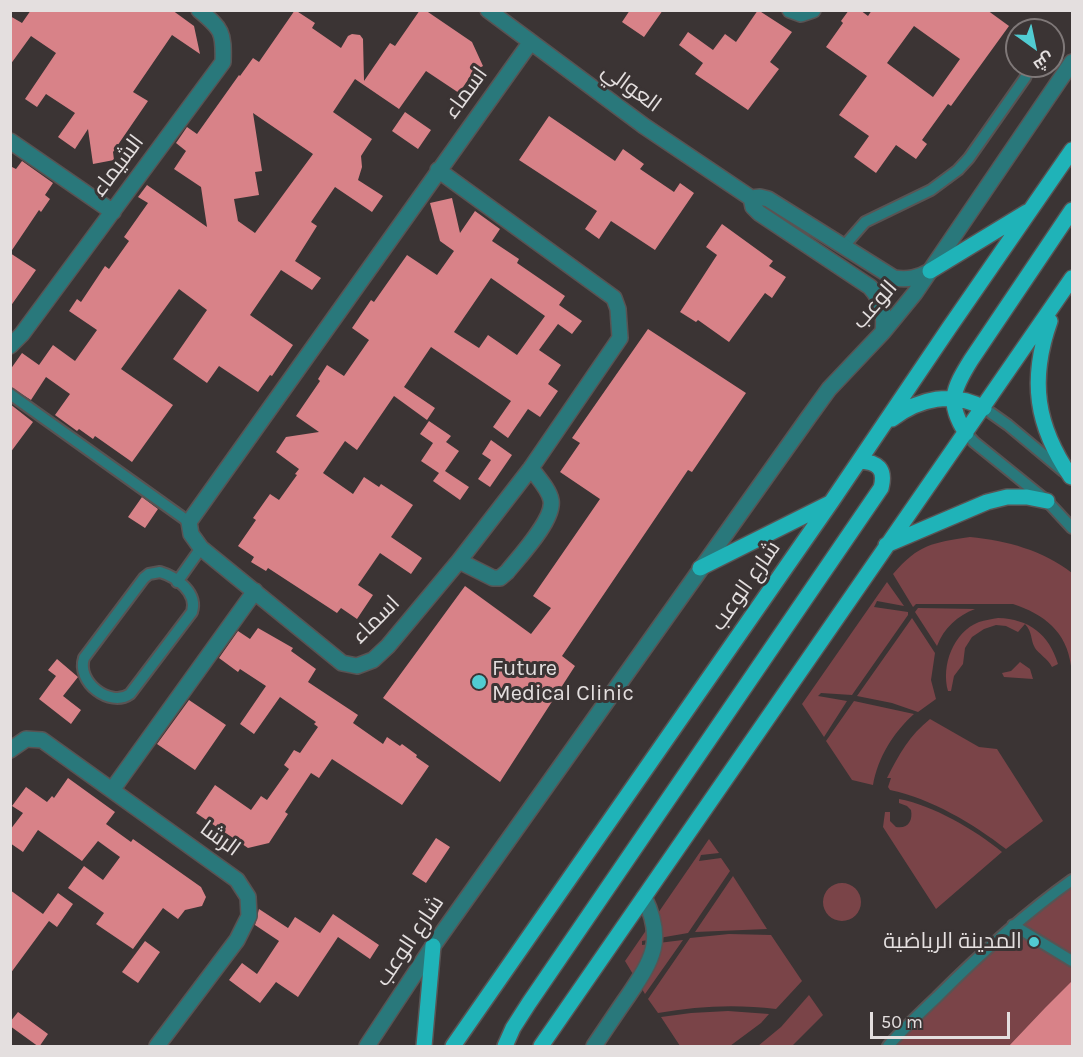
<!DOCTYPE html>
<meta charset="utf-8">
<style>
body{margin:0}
#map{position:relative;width:1083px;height:1057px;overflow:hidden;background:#3b3434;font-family:Karla,Cairo,sans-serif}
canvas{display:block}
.frame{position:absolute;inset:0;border:12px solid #e4dfdf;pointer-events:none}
.north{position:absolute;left:1005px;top:18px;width:60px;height:60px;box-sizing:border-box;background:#3b3434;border:2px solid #7f7878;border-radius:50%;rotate:147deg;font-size:16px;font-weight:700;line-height:24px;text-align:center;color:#e4dfdf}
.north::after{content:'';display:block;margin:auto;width:21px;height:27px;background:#51ccd2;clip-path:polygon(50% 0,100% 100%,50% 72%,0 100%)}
.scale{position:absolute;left:870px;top:1012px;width:140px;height:27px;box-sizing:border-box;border:3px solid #e4dfdf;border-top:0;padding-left:8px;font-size:18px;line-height:21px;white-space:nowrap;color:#e4dfdf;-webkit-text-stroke:4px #3b3434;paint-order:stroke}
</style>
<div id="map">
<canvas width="1083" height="1057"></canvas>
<div class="frame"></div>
<div class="north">ش</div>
<div class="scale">50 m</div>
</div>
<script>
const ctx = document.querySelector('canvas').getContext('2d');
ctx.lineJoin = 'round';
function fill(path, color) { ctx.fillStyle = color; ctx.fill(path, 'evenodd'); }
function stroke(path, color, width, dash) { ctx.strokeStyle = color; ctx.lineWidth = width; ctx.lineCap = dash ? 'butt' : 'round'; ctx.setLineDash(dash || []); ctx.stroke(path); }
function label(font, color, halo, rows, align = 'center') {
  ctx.font = font + ' Karla,Cairo,sans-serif'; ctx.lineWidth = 6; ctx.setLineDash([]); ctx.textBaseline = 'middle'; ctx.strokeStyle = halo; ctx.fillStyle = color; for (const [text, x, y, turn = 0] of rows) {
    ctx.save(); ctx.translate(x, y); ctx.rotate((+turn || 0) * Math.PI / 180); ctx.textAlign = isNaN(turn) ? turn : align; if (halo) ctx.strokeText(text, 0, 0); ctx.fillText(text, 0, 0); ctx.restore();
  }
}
const green = new Path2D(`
 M970,537C1008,541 1042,550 1072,573V689C1071,682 1072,673 1071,666C1067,632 1044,614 1013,604H916L913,607L893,574C919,544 932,543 970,537Z
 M887,582L904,606L877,601L874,607L908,612V615L852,695L821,693L818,696L847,701L824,737L802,704Z
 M918,608L975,609C957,616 944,628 937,646L915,612Z
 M912,618L935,653L931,680L936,699L918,712L892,703L857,696Z
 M998,618C1029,619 1049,634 1058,664L1052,667C1048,659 1038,653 1035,648C1030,639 1033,633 1025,624L1018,632L1006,626L996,625L984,629L972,637L965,648L963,664L954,676L951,691H948C941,666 953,632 979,622C985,620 992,619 998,618Z
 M1020,662L1030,669L1033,679L1004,677L1002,673L1011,671Z
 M854,701L914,714C893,733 878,757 873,785L852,780L826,741Z
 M930,719L979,747L997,749L1043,821L1006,849C972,823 932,799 890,790L888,787L891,778H887C899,754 910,735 930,719Z
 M899,799C932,805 976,830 1002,852L936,909L883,827L885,812H890V821L896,827C908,829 913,821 911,810L907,806L899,803Z
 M709,839L719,853L701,855L699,861L721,858L730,871L688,933L642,941V945L683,940L645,994L625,961Z
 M733,876L767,929L695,932Z
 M1072,880V1046H888L958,976Z
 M823 902a19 19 0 1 1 38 0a19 19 0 1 1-38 0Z
 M729,934L771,935L802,981L776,1009C736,1004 697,1006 658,1013L648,999L690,938Z
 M809,995L823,1015L792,1046H758L781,1027Z
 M728,1011L769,1014L761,1023L730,1046H680L661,1017L691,1013Z`);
const building = new Path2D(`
 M31,10H172L194,26L200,54L172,35L133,92L148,101L113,152L114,160L93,164L88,129L75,149L58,137L75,113L46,94L37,107L25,99L56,53L31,36L10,65V16L22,23Z
 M295,10L315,23L312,28L341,48L348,36L352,34L360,35L363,39L364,81L390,43L395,46L420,10H425L472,42L483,66L474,71L459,93L426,71L399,109L355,79L333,112L372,139L361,156L362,167L358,180L383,196L372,212L335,187L311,222L317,226L295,261L321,278L312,290L281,270L250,315L293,345L272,376L270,375L258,392L219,366L207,383L173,359L207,310L179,289L121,369L173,405L132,462L95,436L93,439L79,429L77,431L55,415L70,394L46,377L31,400L10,387V370L22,353L39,365L53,345L75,361L97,330L69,311L77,299L81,302L105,266L109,269L129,241L124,237L148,203L138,197L147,185L207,227L201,187L174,169L186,151L176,143L187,127L197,134L239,75L240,76L253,58L259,62ZM253,113L313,154L255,233L238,221L234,199L259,195L255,172L262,171Z
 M630,10H663L644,37L622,22Z
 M758,10L792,32L770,62L779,69L748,110L695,74L703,63L679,45L688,32L713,50L725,34L736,42Z
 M849,10H860L868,16L872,10H987L1009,26L951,106L948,104L922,140L927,144L916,159L896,145L876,173L854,157L869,136L839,115L867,76L826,47L843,23L841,21ZM914,26L960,59L933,97L887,63Z
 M405,112L431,130L418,149L392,131Z
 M549,116L615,161L623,149L644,164L640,169L674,192L680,183L694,193L655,250L611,221L599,239L585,229L597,211L519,160Z
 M22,161L53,183L45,195L50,199L41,212L39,210L10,253V166L16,169Z
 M452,198L460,233L475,211L500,229L492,241L519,259L517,263L565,296L559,305L582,321L572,334L558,324L539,350L561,365L548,384L558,391L540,417L528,409L508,438L493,427L511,401L431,347L404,387L435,408L427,420L394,396L357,450L345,441L323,473L353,494L364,477L379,487L381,484L413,505L391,537L422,558L411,574L380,553L358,585L373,595L357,619L341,608L337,613L268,568L266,571L251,562L254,557L238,546L256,520L253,518L270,494L279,500L297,475L295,474L299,469L276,452L286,437L319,432L296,416L320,381L318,379L327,365L344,376L369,340L352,328L371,300L374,302L407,255L437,275L454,251L440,241L430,203ZM491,278L545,316L517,355L488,335L479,348L454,332Z
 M722,224L773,261L769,266L786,277L772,298L765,293L729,342L698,320L696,322L680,312L717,255L706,247Z
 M10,253L36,270L10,307Z
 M648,329L746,393L692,472L688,470L562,656L575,666L500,782L383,698L465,586L531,634L551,608L533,596L600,499L560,472L580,443L572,438Z
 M10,404L33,422L10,453Z
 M429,421L451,436L446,442L459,451L445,471L469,487L460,500L433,481L439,473L421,461L433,443L420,434Z
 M491,440L512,455L490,487L478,479L491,460L482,454Z
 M142,497L158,509L145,528L128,517Z
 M258,628L293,648L291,651L316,669L308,682L358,715L353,723L383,744L387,737L400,746L402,744L417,755L416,757L429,766L402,805L332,759L319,778L311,773L285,812L288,814L269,843L248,848L196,813L215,785L251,810L261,796L267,800L289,769L284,765L294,750L300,753L318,727L314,724L316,722L280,697L254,734L240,724L266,686L240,669L238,672L219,658L238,631L250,639Z
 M57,659L78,677L63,696L81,710L71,724L39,699L56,676L48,670Z
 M189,700L226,725L195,770L157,744Z
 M68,778L115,812L106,824L131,842L133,839L201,887L206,897L202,906L185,910L178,919L163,908L133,949L96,924L104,913L68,888L84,866L103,880L120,857L98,841L82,861L38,830L23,852L10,843V830L23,813L12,806L26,787L47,802L52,796L54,798Z
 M436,838L450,847L426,883L412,874Z
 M10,890L43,914L58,893L73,904L57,927L49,921L10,974Z
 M259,909L288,928L295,917L320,933L333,914L379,945L370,959L338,937L298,997L276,982L260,1003L229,980L242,963L257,974L279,941L255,925Z
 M145,941L160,952L138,983L122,972Z
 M1072,981V1047H1008L1045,1008Z
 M18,1012L48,1034L39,1047L10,1026V1022Z`);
const service = new Path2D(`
 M844,246L865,222L931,190L958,170L969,158L1025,78L1030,66
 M10,394L189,522
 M984,408L1008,425L1063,471
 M966,433L974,442L1047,501L1072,528
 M160,572C177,577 198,593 192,612L130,694C110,708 76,682 84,658L144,578L149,574Z
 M177,582L201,548
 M1013,925L1072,961
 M888,1046C903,1029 920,1013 937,997C980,954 1023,915 1072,880`);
const minor = new Path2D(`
 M488,10L644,126L751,198L760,197L768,199L894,278C908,280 918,278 930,271
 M790,10L801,14L813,10
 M10,141L113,212
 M438,170L614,298L618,309L620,338L531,468L459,561L388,646L373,660L357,666L342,663L201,548L191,534L189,522L530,43
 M751,198L753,207L759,213L870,287C883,302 885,314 883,332
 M10,346L22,334L223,62C224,32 222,29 199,10
 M459,561L493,578H500L507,572C519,557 555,519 551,500C549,489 537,477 531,468
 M10,750L26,739L42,740L237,880L248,897L249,916L237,940L157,1046
 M112,790L255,591
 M367,1046L433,946L808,418L829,389L883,332L915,293L1072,62
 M594,1046C605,1030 616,1013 628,996C653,959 665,940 644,897`);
const primary = new Path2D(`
 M930,271L1027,212
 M1050,321C1029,380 1036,426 1071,477
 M892,419C919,398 953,391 984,408
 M966,433C946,403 953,389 971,360L1072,210
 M886,545L987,502L1007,497H1027L1047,501
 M700,568L830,503
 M424,1046L433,946
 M453,1046L832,501L949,328L1072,150
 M505,1046L513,1028L529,1003L881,488C886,469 878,462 859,461
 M541,1046L1072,278`);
const markers = [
 [479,682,8,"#51ccd2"],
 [1034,942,6,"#51ccd2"]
];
const streetNames = [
 ["العوالي",631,88,36],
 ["اسماء",466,93,-54],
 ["الشيماء",118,166,-53],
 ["الوعب",875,305,-49],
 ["شارع الوعب",746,586,-55],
 ["اسماء",376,620,-45],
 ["الرشا",220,839,36],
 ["شارع الوعب",410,941,-56]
];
const poiNames = [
 ["Future",492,669],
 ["Medical Clinic",492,694],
 ["المدينة الرياضية",1022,942,"right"]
];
fill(green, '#7a4448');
fill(building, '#d88288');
stroke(service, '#595353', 14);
stroke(minor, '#595353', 18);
stroke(primary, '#595353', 18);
stroke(service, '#29787b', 10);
stroke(minor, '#29787b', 15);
stroke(primary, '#1fb3b8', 15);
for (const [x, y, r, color] of markers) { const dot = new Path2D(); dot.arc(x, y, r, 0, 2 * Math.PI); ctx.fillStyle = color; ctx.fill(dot); stroke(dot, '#3b3434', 2); }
label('22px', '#e4dfdf', '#3b3434', streetNames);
label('22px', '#e4dfdf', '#3b3434', poiNames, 'left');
</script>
